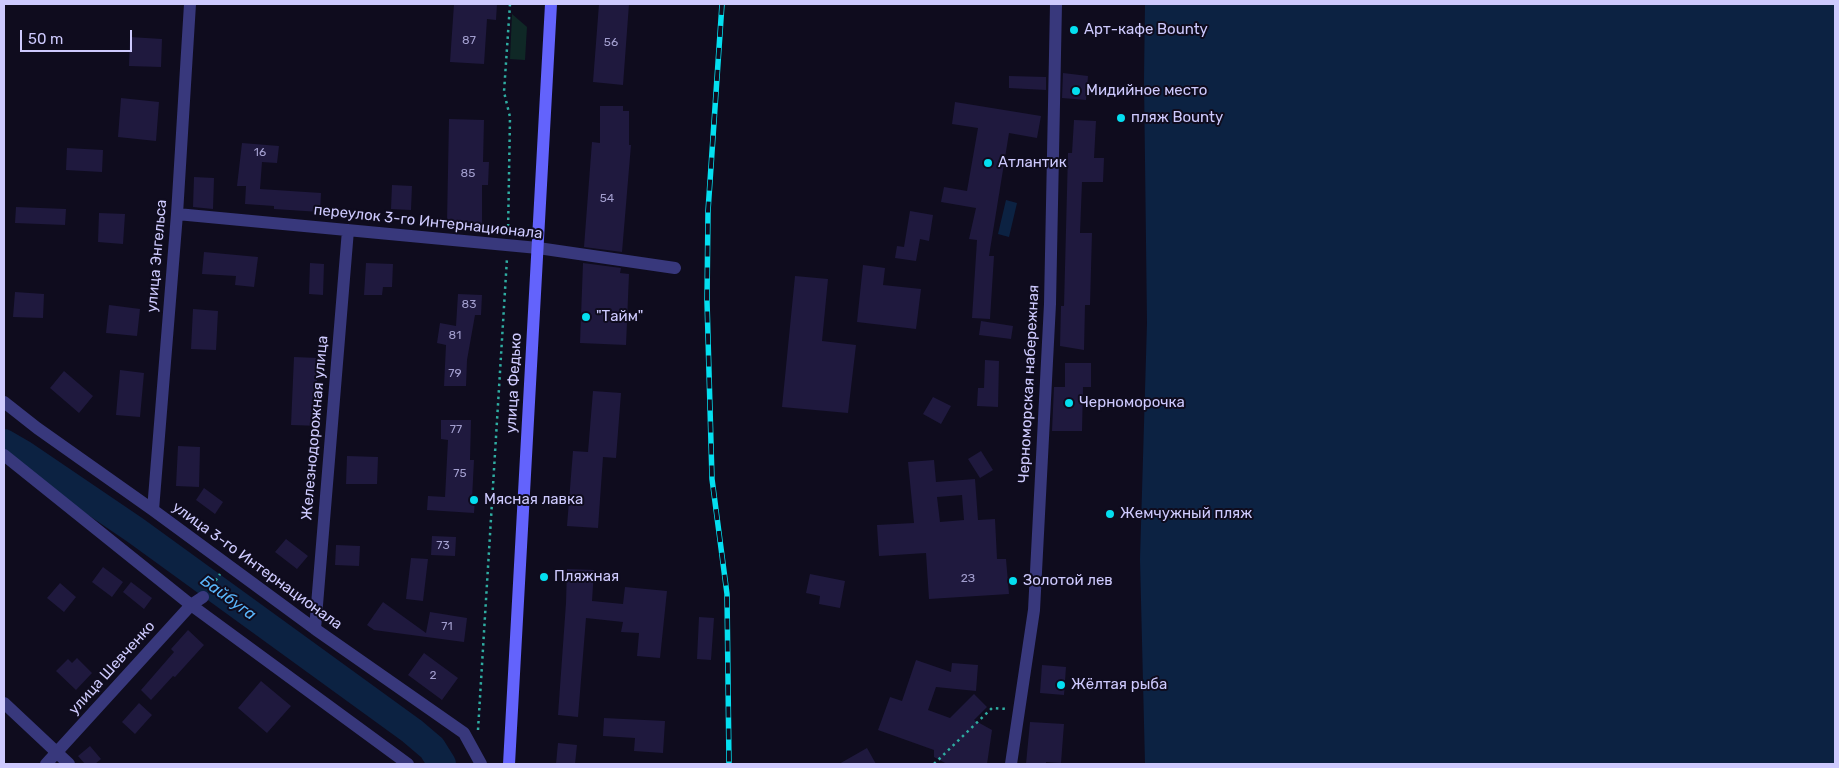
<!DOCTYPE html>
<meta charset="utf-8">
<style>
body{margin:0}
#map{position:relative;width:1839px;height:768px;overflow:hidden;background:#0f0c1e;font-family:Rubik,sans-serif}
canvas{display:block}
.frame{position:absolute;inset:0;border:5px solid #cecafe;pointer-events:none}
.scale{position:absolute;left:20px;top:30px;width:112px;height:22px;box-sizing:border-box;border:2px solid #cecafe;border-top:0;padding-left:6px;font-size:15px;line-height:18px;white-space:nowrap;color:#cecafe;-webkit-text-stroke:4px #0f0c1e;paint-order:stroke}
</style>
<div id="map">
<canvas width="1839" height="768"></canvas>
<div class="frame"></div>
<div class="scale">50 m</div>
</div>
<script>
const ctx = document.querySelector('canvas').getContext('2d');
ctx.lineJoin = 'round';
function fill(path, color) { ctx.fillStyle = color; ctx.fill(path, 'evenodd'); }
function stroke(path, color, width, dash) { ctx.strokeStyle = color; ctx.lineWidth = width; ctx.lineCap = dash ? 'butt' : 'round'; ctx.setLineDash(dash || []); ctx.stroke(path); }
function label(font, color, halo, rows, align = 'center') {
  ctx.font = font + ' Rubik,sans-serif'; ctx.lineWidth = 4; ctx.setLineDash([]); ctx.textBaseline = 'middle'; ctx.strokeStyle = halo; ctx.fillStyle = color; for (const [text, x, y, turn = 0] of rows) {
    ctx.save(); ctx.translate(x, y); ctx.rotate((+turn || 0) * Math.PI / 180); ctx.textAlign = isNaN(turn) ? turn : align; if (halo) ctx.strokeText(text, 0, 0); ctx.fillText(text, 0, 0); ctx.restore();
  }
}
const green = new Path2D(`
 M512,14L527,27L525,60L510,59Z`);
const water = new Path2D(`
 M1145,4H1835V764H1145L1140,559L1147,323L1144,80Z
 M1006,200L1017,203L1009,237L998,234Z`);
const river = new Path2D(`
 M4,443L23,454L135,530L412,731L432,748L442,764`);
const building = new Path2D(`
 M454,4H497L496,20L487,19L484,64L450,62Z
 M599,4H629L623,85L593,82Z
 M130,37L162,39L161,67L129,66Z
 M1063,73L1088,76L1086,100L1062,98Z
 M1009,76L1046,77V90L1009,88Z
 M121,98L159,102L156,141L118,137Z
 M955,102L1041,116L1037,138L1009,133L989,256H994L990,319L972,318L977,240L969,239L976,208L941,202L944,187L967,191L978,128L952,124Z
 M600,106H623V111H629V145H631L622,252L584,247L592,142L600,143Z
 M449,119L484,120L483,162H489L488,185H482V224L447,223Z
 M1074,120L1096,121L1094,158H1104L1103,182H1082L1080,233H1092L1090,305H1085L1084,350L1060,346L1061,306H1064L1068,153H1072Z
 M242,143L279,146L277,163L262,162L260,189L321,193L320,212L274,209V206L245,204L246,186H237Z
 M67,148L103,150L102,172L66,170Z
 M194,177L214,178L213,209L193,207Z
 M392,185L412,186L411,210L391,209Z
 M16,207L66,209L65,225L15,223Z
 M910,211L933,215L929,241L920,239L916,261L895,258L897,246L904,247Z
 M99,213L125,214L123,244L98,242Z
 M204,252L258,257L254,287L235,285L236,276L202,274Z
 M310,263L324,264L323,295L309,294Z
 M366,263L393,264L392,287H383L382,295H364Z
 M583,263L621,268L620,273L629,274L626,345L580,343Z
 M863,265L885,268L883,285L921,289L916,329L857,322Z
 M795,276L828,279L822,341L856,345L848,413L782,407Z
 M15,292L44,294L43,318L13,317Z
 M458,294L482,295L481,315H475L467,360L466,386H444L446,345L437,343L440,323L456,326Z
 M109,305L140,309L137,336L106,333Z
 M193,309L218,311L216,350L191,349Z
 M981,321L1013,326L1011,339L979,335Z
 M294,357L318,358L316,403H322L321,426L291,425Z
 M985,360L999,361L998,407L977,406L978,388H984Z
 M1065,363H1091V387H1083L1082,431H1052L1054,387H1065Z
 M120,370L144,373L140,417L116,415Z
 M64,371L93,396L79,413L50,388Z
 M593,391L621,393L616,458L603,457L598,528L567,526L573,451L588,452Z
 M933,397L951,406L941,424L923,414Z
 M441,420H471L470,460H474L472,499H475L474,513L427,510L428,496L445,497L448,440L441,439Z
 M178,446L200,447L199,487L176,486Z
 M981,451L993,470L980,478L968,459Z
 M347,456L378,457L377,484H346Z
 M934,460L936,482L975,479L978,520L995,519L997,559H1006L1009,594L929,599L926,553L879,556L877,525L914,523L908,462ZM962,495L964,520L940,522L937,497Z
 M204,488L223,502L215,514L196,500Z
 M432,536L456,537L455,556L431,555Z
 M286,539L308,556L297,569L275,552Z
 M336,545L360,546L359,566L335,565Z
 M411,558L428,559L423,601L406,599Z
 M103,567L123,582L112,597L92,582Z
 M567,569L594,570L592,601L623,604L625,587L667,591L660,658L637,656L639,633L621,632L623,622L586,618L578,717L558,715L566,603Z
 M810,574L845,581L840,608L819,604L820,596L806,593Z
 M131,582L152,598L144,609L123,592Z
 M60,583L76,597L64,612L47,598Z
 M383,602L426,633L430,612L467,618L464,642L374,630L367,625Z
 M699,617L714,618L711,660L697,659Z
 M188,630L204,645L175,677L173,676L151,700L141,690L174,652L171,649Z
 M424,653L458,678L442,700L408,675Z
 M77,658L92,673L76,690L56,671L68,659L72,663Z
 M916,660L951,672L952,663L978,665L976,691L936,687L928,710L950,718L974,694L987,707L974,720L992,730L987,764H947L934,757V750L878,730L890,697L902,701Z
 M1042,665L1066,667L1064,695L1040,693Z
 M261,681L291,706L267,733L238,708Z
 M139,703L152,715L135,734L122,722Z
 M604,718L665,721L663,753L634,751L635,738L603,736Z
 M1030,722L1064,724L1061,763L1046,762V764H1026Z
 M558,743L577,745L575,764H556Z
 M90,746L101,759L95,764H85L78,756Z
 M867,748L876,764H839Z`);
const path = new Path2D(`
 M508,233L510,117L504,92L510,4
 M212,586L220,574
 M478,730L507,258
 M934,764L992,708L1007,709`);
const minor = new Path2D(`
 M177,214L538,248L675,268
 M4,402L37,428L153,510L315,629L464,733L481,764
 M4,455L191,605L408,764
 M153,510L177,214L190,4
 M315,629L348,230
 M4,703L69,764
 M46,764L191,605L203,597
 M1011,764L1034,610L1050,304L1056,4`);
const secondary = new Path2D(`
 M509,764L551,4`);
const rail = new Path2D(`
 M722,4L708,211L707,301L712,479L727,594L729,764`);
const markers = [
 [1074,30,5,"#04dff0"],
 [1076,91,5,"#04dff0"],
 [1121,118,5,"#04dff0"],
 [988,163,5,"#04dff0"],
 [586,317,5,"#04dff0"],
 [1069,403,5,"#04dff0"],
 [474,500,5,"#04dff0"],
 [1110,514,5,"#04dff0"],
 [544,577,5,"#04dff0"],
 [1013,581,5,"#04dff0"],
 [1061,685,5,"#04dff0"]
];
const numberNames = [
 ["87",469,41],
 ["56",611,43],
 ["16",260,153],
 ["85",468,174],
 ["54",607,199],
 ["83",469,305],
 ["81",455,336],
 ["79",455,374],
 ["77",456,430],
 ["75",460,474],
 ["73",443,546],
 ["2З",968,579],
 ["71",447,627],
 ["2",433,676]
];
const poiNames = [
 ["Арт-кафе Bounty",1084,30],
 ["Мидийное место",1086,91],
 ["пляж Bounty",1131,118],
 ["Атлантик",998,163],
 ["\"Тайм\"",596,317],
 ["Черноморочка",1079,403],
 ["Мясная лавка",484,500],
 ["Жемчужный пляж",1120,514],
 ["Пляжная",554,577],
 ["Золотой лев",1023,581],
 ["Жёлтая рыба",1071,685]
];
const streetNames = [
 ["переулок 3-го Интернационала",428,222,6],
 ["улица Энгельса",157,256,-85],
 ["улица Федько",514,383,-87],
 ["Черноморская набережная",1029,384,-87],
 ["Железнодорожная улица",315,428,-85],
 ["улица 3-го Интернационала",257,566,36],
 ["улица Шевченко",112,668,-48]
];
const waterNames = [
 ["Байбуга",228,598,36]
];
fill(green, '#0f2826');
fill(water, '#0c2242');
stroke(river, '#0c2242', 28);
fill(building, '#1f193e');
stroke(path, '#2fada2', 2.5, [2.5, 4]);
stroke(minor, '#38387c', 12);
stroke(secondary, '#6363fc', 12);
stroke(rail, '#04dff0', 5.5);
stroke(rail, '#0f0c1e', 4, [11]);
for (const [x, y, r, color] of markers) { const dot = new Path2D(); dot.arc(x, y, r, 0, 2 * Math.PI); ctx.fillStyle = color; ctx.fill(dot); stroke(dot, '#0f0c1e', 2); }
label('12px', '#a29ece', null, numberNames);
label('15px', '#cecafe', '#0f0c1e', poiNames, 'left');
label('15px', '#cecafe', '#0f0c1e', streetNames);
label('italic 16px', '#5ab6fc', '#0f0c1e', waterNames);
</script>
